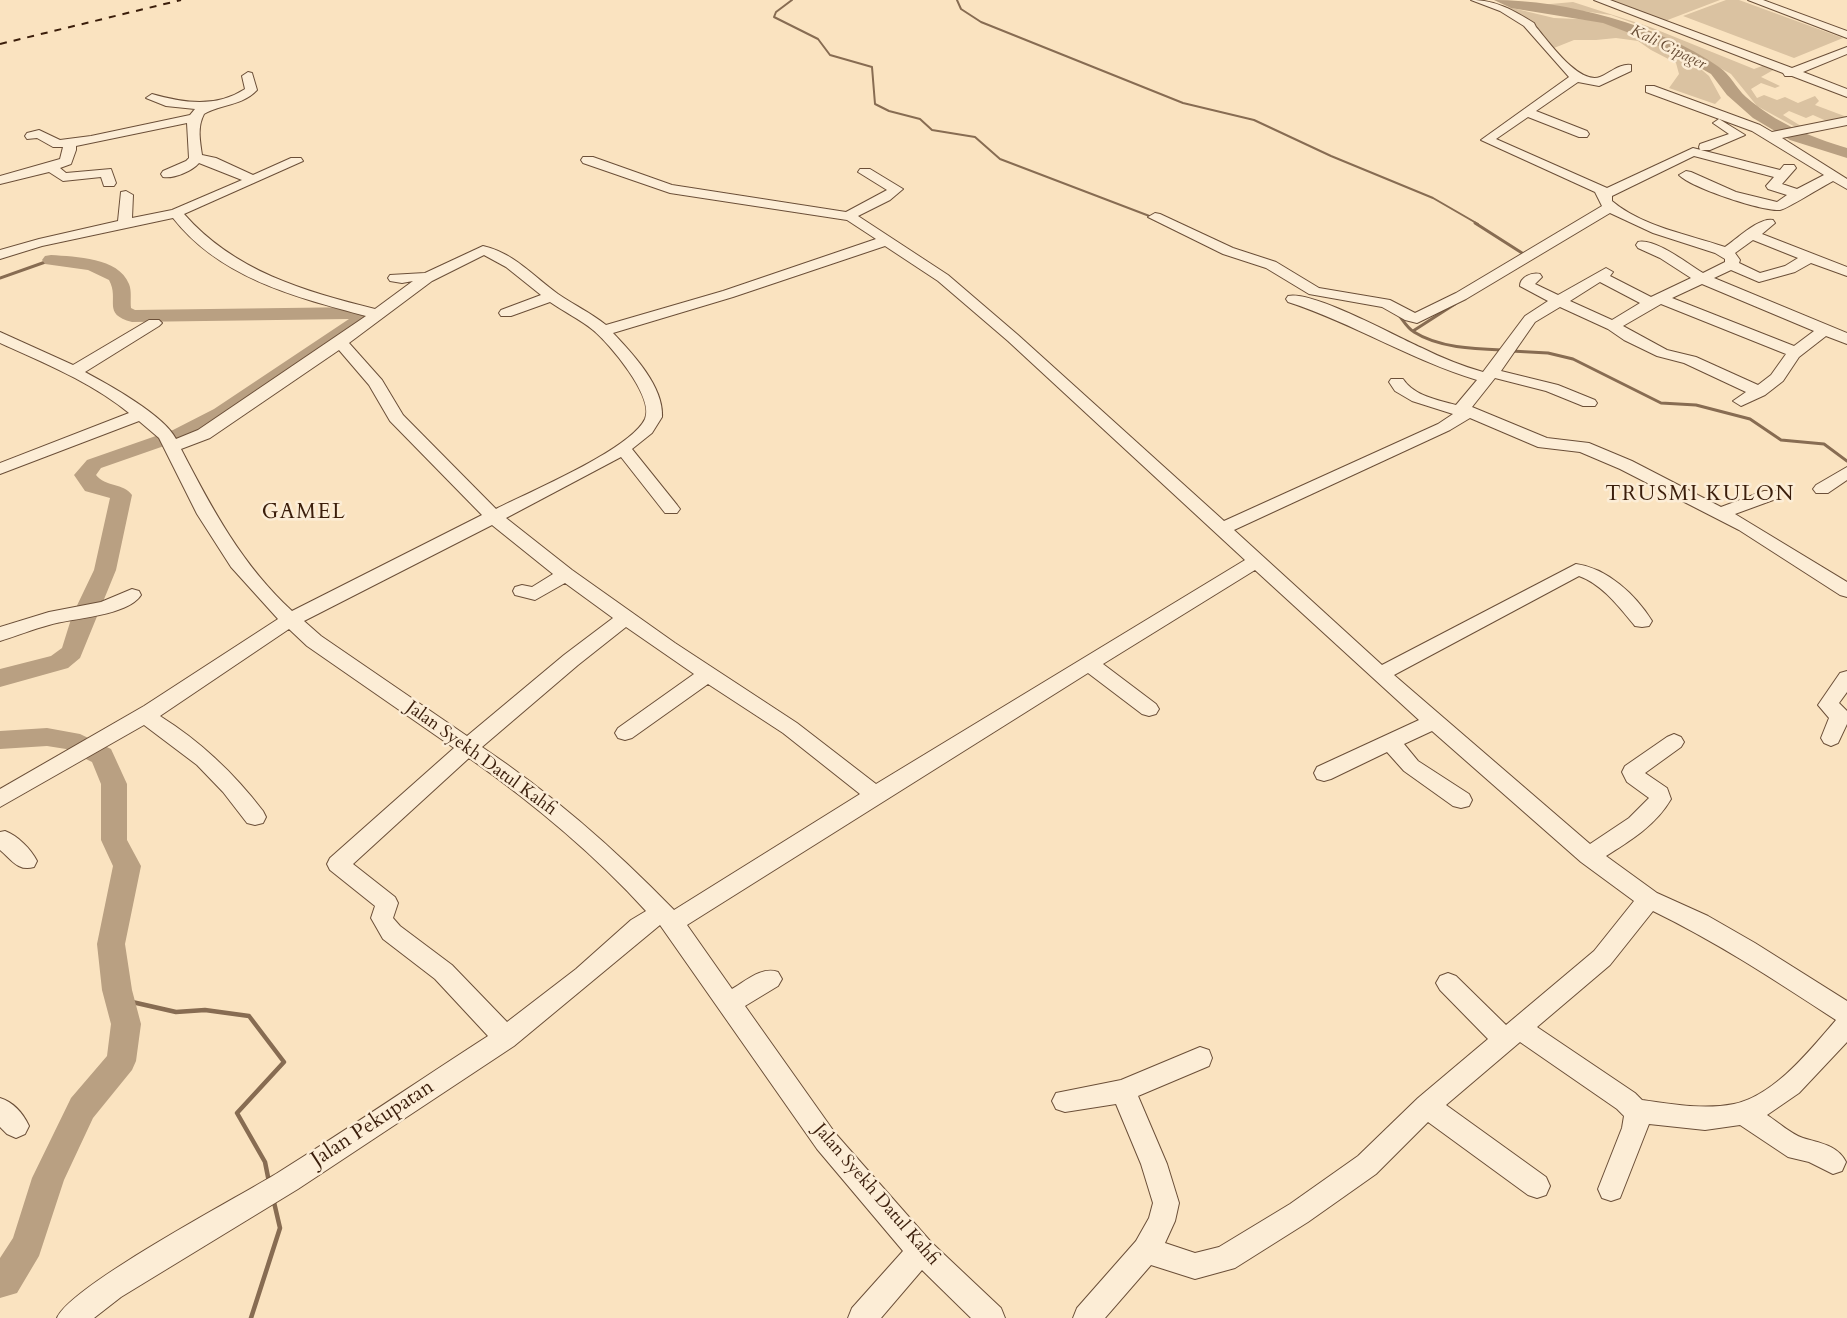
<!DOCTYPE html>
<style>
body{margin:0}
canvas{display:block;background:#fae3c0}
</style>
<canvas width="1847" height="1318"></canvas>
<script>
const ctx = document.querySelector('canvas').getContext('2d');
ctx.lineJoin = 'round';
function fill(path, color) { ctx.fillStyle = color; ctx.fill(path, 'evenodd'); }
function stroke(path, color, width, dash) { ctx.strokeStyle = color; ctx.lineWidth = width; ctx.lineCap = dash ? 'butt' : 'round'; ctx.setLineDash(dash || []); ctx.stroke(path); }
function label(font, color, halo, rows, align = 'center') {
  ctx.font = font + ' Cardo,serif'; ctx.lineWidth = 5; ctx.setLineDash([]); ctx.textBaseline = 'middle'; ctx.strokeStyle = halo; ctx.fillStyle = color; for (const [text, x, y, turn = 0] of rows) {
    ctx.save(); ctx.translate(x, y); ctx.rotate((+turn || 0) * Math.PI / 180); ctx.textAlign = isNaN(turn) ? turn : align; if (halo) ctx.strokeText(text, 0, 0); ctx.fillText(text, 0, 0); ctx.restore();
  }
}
const green = new Path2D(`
 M1479,0L1554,18L1600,20L1630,30L1690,60L1709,76L1721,98L1715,104L1669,88L1679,74L1676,63L1651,50L1638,41L1616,38L1596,40H1574L1554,48L1538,31Z
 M1604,0H1720L1665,21Z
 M1726,0H1739L1843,38L1794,58L1683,16Z
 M1573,2L1650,27L1754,69L1765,65L1775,69L1761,77L1780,86L1775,88L1761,83L1751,89L1757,98L1764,95L1777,100L1785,97L1798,103L1815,96L1819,101L1815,105L1847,117L1831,123L1813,115L1806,118L1789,111L1783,115L1801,126L1802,129H1799L1757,106L1731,74L1652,30L1611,15L1539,5Z`);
const streamFar2 = new Path2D(`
 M792,0L776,12L774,17L818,39L830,55L872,67L875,104L889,111L920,119L932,130L975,137L1000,159L1152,217
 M957,0L961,9L981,22L1183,103L1254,120L1331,156L1433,198L1478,224`);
const streamFar1 = new Path2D(`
 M1475,223L1522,253
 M0,278L51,260
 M1398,314C1403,320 1407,328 1414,332C1439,348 1475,349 1503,350
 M1413,331L1455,304
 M1511,351L1548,353L1573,359L1661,403L1696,405L1750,419L1781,440L1824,444L1847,461`);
const stream = new Path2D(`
 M119,999L176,1012L205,1010L249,1016L284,1062L237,1113L265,1162L269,1182
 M251,1318L280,1228L273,1198`);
const river = new Path2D(`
 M1494,0C1566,0 1659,25 1719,67C1730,74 1736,88 1746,97C1778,124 1808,136 1847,148V158L1790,140L1753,118L1727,95L1711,74L1676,54L1632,34L1603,23L1511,8Z
 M51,255C76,257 118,257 129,284C132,291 130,301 131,308L135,310L360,307L367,309L369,313L366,324L228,417L187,438L101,468L96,475C105,487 124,483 132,495L116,570L80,658L68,668L0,687V669L51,656L62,648L72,616L94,570L110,498L85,491L74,475L87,460L173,430L214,409L349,319L132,322C101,314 120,300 109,280L88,270L45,264L42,260L45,256Z
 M47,728L80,734L111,749L127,784V840L141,866L125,944L132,990L141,1024L136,1061L132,1070L93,1118L64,1180L39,1256L17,1293L0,1298V1258L13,1238L32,1178L71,1098L107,1056L111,1024L102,990L97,944L113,866L101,840V784L92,762L66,749L47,746L0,749V731Z`);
const minor = new Path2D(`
 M1471,0C1496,0 1513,10 1534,23L1536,27C1549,42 1579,85 1600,77C1610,73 1620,63 1631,65V71L1599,86L1578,82L1536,111L1587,131L1589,134L1587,137H1579L1528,117L1496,139L1607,188L1693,148L1780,170L1784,165H1794L1796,168L1782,184L1797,189L1824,175L1752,131L1646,92V86H1654L1760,125L1772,132L1847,117V125L1782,138L1847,179V189L1833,181C1823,186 1787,209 1780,210C1761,211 1692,188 1679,175L1686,171L1691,172L1736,192L1777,202L1787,195L1768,189L1766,186L1774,177L1694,156L1612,196V201C1643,227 1687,234 1725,247C1737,239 1759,217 1773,220L1775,223L1762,234L1847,267V276L1811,263L1795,272L1759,282L1731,270L1714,278L1847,333V344L1826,336L1799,357L1783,381L1765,395L1741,406L1733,401L1746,392L1684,363L1657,356L1624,340L1608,329L1560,307L1535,322L1501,371L1558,385L1595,400L1597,403L1595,406H1583L1546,391L1495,378L1472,407L1547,438L1589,443L1632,461L1721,507L1764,491H1776L1779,495L1776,499L1735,514L1847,582V597L1840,595L1739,530L1620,469L1580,452L1538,447L1470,418L1450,430L1234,530L1382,665L1576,564C1607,568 1636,595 1652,621L1649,626L1642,627L1635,626C1620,608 1602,584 1579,576L1394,675L1590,844L1629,818L1649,798L1627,782L1622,772L1625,766L1667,737L1674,734L1681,737L1684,742L1681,747L1645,773L1667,788L1671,799C1656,825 1630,841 1606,856L1657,893L1708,916L1755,943L1847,1001V1042L1799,1093L1767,1115C1778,1122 1791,1134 1803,1138C1819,1143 1838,1145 1846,1162L1842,1171L1833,1174L1809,1162L1788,1157L1740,1125L1705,1130L1649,1124L1620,1198L1611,1201L1602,1198L1598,1189L1622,1128L1624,1116L1617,1109L1520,1042L1446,1105L1546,1177L1550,1186L1546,1195L1537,1198L1528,1195L1428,1122L1376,1174L1308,1222L1235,1268L1195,1279L1151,1265L1105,1318H1073L1077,1308L1136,1241L1149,1218L1153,1203L1141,1164L1116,1104L1065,1112L1056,1109L1052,1101L1056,1093L1121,1080L1200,1047L1209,1050L1212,1058L1209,1066L1138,1096L1167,1164L1179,1203L1175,1221L1165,1243L1195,1253L1219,1247L1290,1204L1358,1156L1418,1098L1488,1039L1440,990L1436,983L1440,976L1448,973L1456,976L1506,1025L1594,951L1634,901L1581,862L1432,731L1404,744L1418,761L1469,794L1472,800L1469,806L1461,808L1453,806L1404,771L1387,752L1331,779L1324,781L1317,779L1314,773L1317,767L1419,720L1255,570L1103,664L1156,704L1159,709L1156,714L1149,716L1142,714L1088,673L687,925L732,989C746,981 762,966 778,972L782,979L778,986L745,1006L835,1133L931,1242L1001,1308L1005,1318H971L922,1270L881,1318H848L852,1308L903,1251L817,1149L660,925L514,1046L298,1189L121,1297L94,1318H57C71,1285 239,1197 279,1172C350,1128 418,1081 488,1036L435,979L383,939L371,918L375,906L330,870L327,864L330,858L454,748L307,646L289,629L160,716C200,741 234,773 263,811L266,817L263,823L255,825L247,823L223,792L197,765L144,725L0,807V789L144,706L278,619L231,567L197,514L159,438L139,421L0,474V463L129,413C91,382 44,363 0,343V332L73,365L149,320H159L162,323L159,326L85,372C109,385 164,415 176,439L198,430L366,316C295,297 220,278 173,218L42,246L0,259V250L39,239L118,221L121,192L126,191L133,195L132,218L172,210L242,180L199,163C192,171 174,179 163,177L161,174L163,171L186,161L189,158L187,123L76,146V150L71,164L60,168L66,173L111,169L116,183L114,186H104L101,177L63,181L49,172L0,184V176L60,159L63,147H53L37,138L27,139L25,136L27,133L39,130L60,140L91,136L190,115L195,109L166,106L146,98L152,94C184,103 216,108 245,89L242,76L248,72L252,73L257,90C242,106 221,104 204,114C197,127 200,141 202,155L216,158L253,175L291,158H301L303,161L184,214C235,272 304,291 375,309L413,281L402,283L390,281L388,278L390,275L425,273L483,246C514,253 533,276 558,294C574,305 591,313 606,325L723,291L876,239L847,220L670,193L583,163L581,160L583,157H593L672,185L846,212L887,190L858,172L860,169H870L903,189L890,200L858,216L948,275L1018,335L1224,521L1438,424L1453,414L1412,401L1395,391L1389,382L1391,379H1403C1414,396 1438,400 1456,405L1477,380C1411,360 1353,323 1288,302L1286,299L1288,296C1312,290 1397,337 1422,348C1442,358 1462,366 1483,372L1525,316L1548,301L1520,286C1520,277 1532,272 1540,274L1542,277L1535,284L1558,295L1606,268L1613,272L1610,276L1651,297L1691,278L1660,258L1638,248L1636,245L1638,242C1655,238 1688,264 1703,273L1725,262V259L1715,253L1653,233L1610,213L1466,299L1417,323L1405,320L1382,307L1309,294L1266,268L1223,254L1148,217L1155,213L1160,214L1233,248L1276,262L1319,288L1390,300L1415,313L1456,293L1602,206L1595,192L1481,140L1569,77L1524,26L1500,11ZM1753,240L1798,258L1785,266L1760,273L1739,263L1740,260L1735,253ZM885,246L938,281L1008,341L1245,560L876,784L797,723L675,643L572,570L506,518L621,457L665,513H677L680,509L677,505L632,449L652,433L662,417C664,387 633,354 613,333L733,297ZM484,255L506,267L541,295L501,310L499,313L501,316H511L550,302C564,312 580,319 593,330C609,343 655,397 645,419C630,450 529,492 496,509L403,415L382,380L349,343L432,281ZM1600,282L1640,303L1612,320L1570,301ZM1702,284L1814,331L1794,346L1672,298ZM1661,304L1786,354L1771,375L1758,385L1696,357L1667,350L1623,326ZM339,350L369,385L390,421L482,515L292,611C242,565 212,509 181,449L210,438ZM492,525L553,574L532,587L522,585L515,587L513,591L515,595L535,600L565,583L613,618L564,655L467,736L321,636L304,621ZM626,627L694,674L618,728L615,733L618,738L625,740L632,738L708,684L783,733L860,794L674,910C615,849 552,794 482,747L578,665ZM469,758C533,803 593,853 646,911L631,920L576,969L507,1022L452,965L400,926L393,918L398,903L395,897L353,864ZM1653,911C1717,942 1776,981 1836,1020C1811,1049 1774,1096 1734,1104C1703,1110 1672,1104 1642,1100L1635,1093L1537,1027L1610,965Z
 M1594,0H1610L1792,68L1847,47V54L1803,72L1847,89V97L1792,76H1785L1783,73Z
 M1748,0H1763L1847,31V38Z
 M1719,119L1745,135L1710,150H1700L1699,147L1700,144L1729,134L1713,123Z
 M1847,467V480L1828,493H1816L1813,489L1816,485Z
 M132,589L139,591L141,595C128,616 72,618 49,625C33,629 17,636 0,641V627L49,612L101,602Z
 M1847,671V692L1839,703L1847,711V724L1838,743L1831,746L1824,743L1821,738L1829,718L1818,705L1840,673Z
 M5,831C18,836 31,849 37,861L34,867C18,872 11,859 0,850V832Z
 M0,1098C13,1102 23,1113 29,1126L25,1134L16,1138L7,1134L0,1127Z`);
const rail = new Path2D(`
 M0,44L181,0`);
const farWaternames = [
 ["Kali Cipager",1668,48,26]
];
const streetNames = [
 ["Jalan Syekh Datul Kahfi",481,759,36],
 ["Jalan Syekh Datul Kahfi",876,1195,49]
];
const quarterNames = [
 ["TRUSMI KULON",1700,495],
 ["GAMEL",304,513]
];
const nearStreetnames = [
 ["Jalan Pekupatan",373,1124,-33]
];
fill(green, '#dac2a1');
stroke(streamFar2, '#876c52', 2);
stroke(streamFar1, '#876c52', 3);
stroke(stream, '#876c52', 4.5);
fill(river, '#b9a082');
stroke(minor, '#6b4f38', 2);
fill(minor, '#fcedd6');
stroke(rail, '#3b1e0b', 2, [7, 7]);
label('italic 16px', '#674c35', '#fcedd6', farWaternames);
label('18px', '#3b1e0b', '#fcedd6', streetNames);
ctx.letterSpacing = '1.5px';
label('21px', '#3b1e0b', '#fcedd6', quarterNames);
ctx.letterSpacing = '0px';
label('21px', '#3b1e0b', '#fcedd6', nearStreetnames);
</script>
